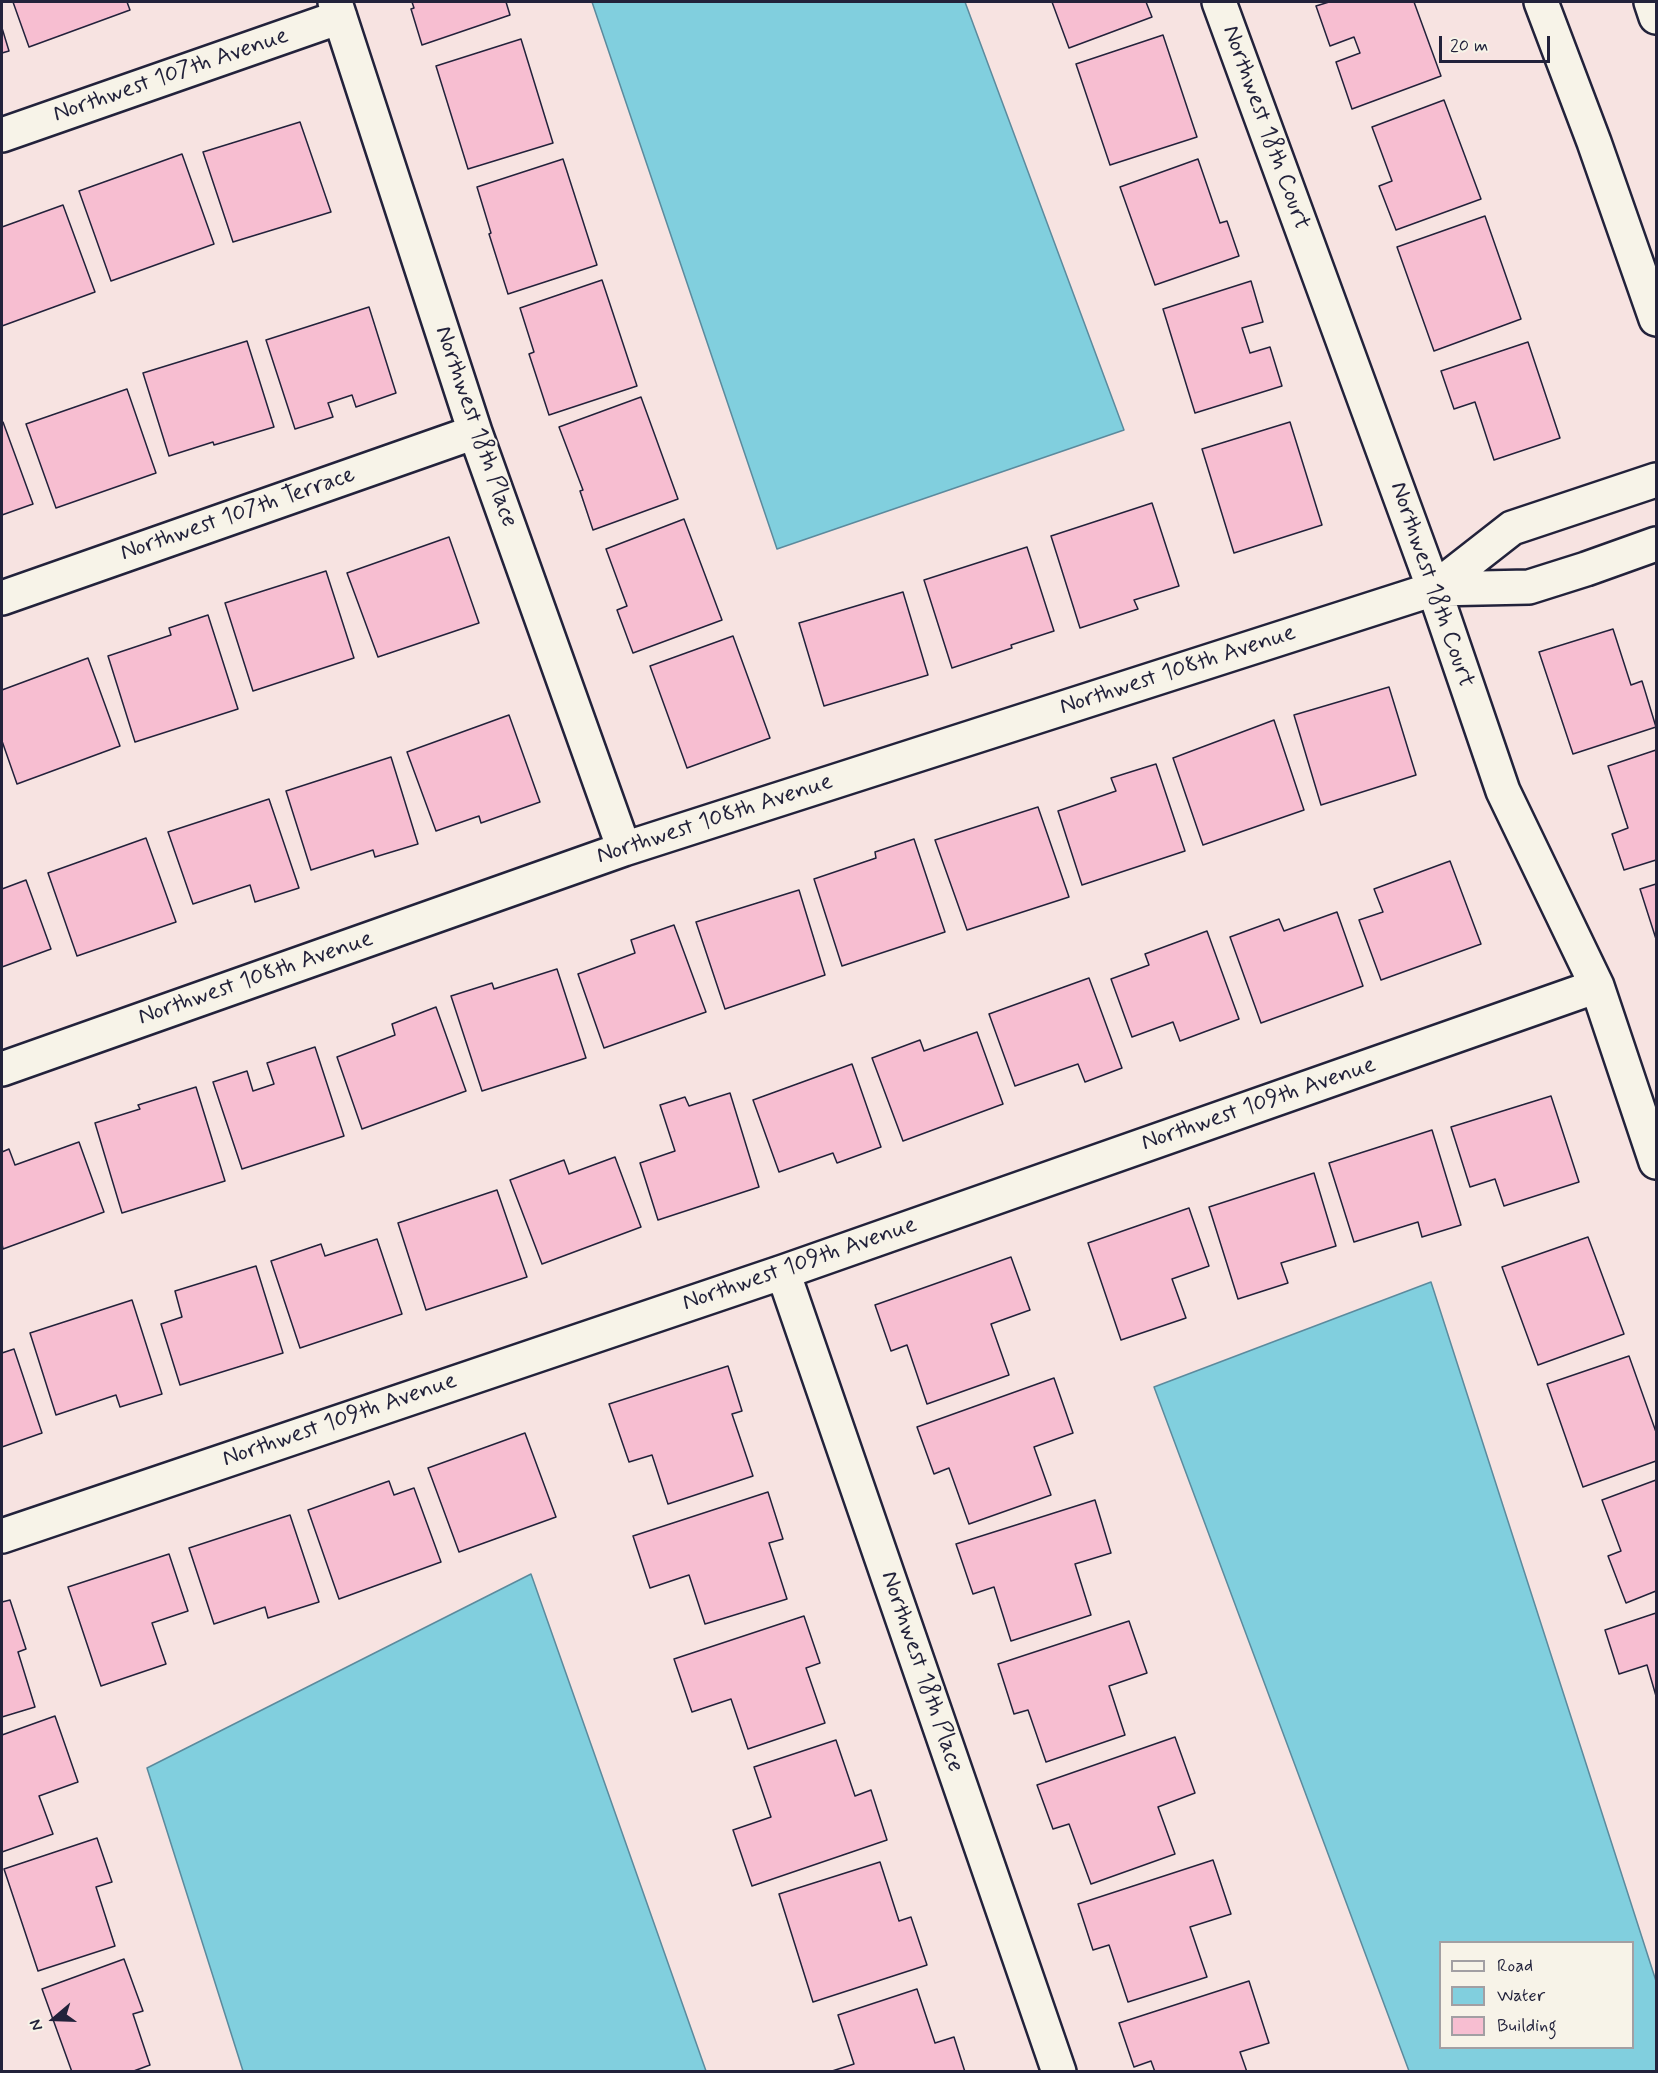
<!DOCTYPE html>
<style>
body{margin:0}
#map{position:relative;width:1658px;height:2073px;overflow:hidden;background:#f7e3e1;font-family:Mynerve,sans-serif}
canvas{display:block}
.frame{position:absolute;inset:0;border:3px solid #22223b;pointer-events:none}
.legend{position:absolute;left:1439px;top:1941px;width:195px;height:108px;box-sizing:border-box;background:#f7f3e8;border:2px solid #a29fa3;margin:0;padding:8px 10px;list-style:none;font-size:18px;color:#22223b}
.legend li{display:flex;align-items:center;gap:12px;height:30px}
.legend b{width:30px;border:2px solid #a29fa3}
.north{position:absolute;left:24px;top:1989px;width:60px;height:60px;-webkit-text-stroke:4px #f7f3e8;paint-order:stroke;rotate:251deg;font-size:16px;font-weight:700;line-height:24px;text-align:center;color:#22223b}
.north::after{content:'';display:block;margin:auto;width:21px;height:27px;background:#22223b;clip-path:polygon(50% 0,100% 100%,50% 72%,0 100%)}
.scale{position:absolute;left:1439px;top:36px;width:111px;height:27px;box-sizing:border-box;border:3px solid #22223b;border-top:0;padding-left:8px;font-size:18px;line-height:21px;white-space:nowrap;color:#22223b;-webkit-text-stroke:4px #f7f3e8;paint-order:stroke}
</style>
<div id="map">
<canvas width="1658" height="2073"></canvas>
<div class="frame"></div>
<ul class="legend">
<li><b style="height:8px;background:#f7f3e8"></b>Road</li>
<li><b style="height:16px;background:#81cfde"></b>Water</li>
<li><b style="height:16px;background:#f7bed1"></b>Building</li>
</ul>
<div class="north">N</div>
<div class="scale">20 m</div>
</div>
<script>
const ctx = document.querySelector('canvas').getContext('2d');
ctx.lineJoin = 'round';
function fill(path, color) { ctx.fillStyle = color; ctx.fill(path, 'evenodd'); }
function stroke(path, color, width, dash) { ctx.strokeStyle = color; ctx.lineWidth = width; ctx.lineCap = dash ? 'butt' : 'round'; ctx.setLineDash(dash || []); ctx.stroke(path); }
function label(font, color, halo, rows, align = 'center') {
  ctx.font = font + ' Mynerve,sans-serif'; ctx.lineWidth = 4.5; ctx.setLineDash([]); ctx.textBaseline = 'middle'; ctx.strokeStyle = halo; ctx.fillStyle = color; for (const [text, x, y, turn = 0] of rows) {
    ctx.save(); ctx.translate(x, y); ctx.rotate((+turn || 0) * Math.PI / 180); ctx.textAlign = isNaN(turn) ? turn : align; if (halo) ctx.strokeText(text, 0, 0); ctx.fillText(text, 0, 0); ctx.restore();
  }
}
const water = new Path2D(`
 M592,2H965L1124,430L777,549Z
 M1431,1282L1656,1981V2071H1409L1154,1387ZM1440,1942H1632V2048H1440Z
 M531,1574L706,2071H243L147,1768Z`);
const building = new Path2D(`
 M13,2H127L130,10L29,47Z
 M412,2H506L510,15L422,45L411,9L414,8Z
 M1052,2H1146L1152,17L1069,48Z
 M1329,2H1414L1441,76L1352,109L1336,62L1360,53L1354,37L1330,46L1316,6Z
 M2,28L9,51L2,53Z
 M1163,35L1197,137L1110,165L1076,64Z
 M521,39L553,143L468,169L436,66Z
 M1444,100L1481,199L1396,230L1379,186L1392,181L1372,127Z
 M300,122L331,212L233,242L203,152Z
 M182,154L214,244L111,281L79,191Z
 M563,159L597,265L508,294L489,234L491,233L477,187Z
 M1198,159L1220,223L1227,221L1239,256L1155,285L1120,187Z
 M63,205L95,292L2,326V227Z
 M1485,216L1521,319L1434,351L1397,247Z
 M602,280L637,386L549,415L529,354L534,352L520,308Z
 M1251,281L1263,322L1242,328L1250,353L1270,347L1282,386L1195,413L1163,309Z
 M369,307L396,393L356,407L352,395L328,403L333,417L295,429L266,340Z
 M247,341L274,427L214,445L213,442L169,456L143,373Z
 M1528,342L1560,438L1494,460L1475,402L1454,409L1441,371Z
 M127,389L156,473L56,508L26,424Z
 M641,397L678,499L593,530L580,491L583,490L559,427Z
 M2,422H3L33,504L2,515Z
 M1290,422L1322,525L1234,553L1202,449Z
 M1152,503L1179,586L1134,600L1138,609L1080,628L1051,536Z
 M684,519L722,620L633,653L617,610L627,606L606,549Z
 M449,537L479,623L378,657L347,573Z
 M1027,547L1054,631L1011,645L1012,648L952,668L924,580Z
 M326,571L354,658L253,691L225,603Z
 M903,592L928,675L824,706L799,623Z
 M208,615L238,709L135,742L108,656L171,635L169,628Z
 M1613,629L1631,685L1642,681L1656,727L1573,754L1539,652Z
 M733,636L770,738L687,768L650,666Z
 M88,658L120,746L17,784L2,741V690Z
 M1389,687L1416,775L1321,805L1294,715Z
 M509,715L540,802L481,823L479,816L436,831L407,752Z
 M1274,720L1304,810L1203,845L1173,758Z
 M1656,750V860L1624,870L1612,834L1628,828L1608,766Z
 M391,757L418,844L375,857L373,850L311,870L286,791Z
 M1156,764L1185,851L1082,885L1058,811L1116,791L1111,778Z
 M269,799L299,888L255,902L250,885L193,904L168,832Z
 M1038,807L1069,897L967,930L935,840Z
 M146,838L176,922L77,956L48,873Z
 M914,839L945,932L842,966L814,879L876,858L875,852Z
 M1450,861L1481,944L1381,980L1359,920L1383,912L1374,889Z
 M26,880L51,949L2,967V889Z
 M1656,884V939L1640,889Z
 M799,890L825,975L725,1009L696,922Z
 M1337,912L1363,986L1261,1023L1230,937L1279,919L1284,931Z
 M674,925L706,1012L604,1048L578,974L635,953L631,940Z
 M1207,931L1239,1019L1180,1041L1173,1022L1132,1037L1111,979L1149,965L1145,954Z
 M557,969L586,1058L482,1091L451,996L492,983L494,989Z
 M1089,978L1122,1068L1085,1082L1078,1064L1015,1086L989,1014Z
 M436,1007L466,1091L362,1129L337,1057L395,1035L392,1024Z
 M977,1032L1003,1104L903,1141L872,1058L920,1040L924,1051Z
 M315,1047L344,1136L242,1169L213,1082L247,1071L253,1091L274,1084L267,1063Z
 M852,1064L881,1147L837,1163L833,1153L779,1172L753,1100Z
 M196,1087L225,1181L122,1213L95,1123L140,1109L138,1105Z
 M730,1093L759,1187L658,1220L640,1163L675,1151L660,1105L685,1097L689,1106Z
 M1551,1096L1579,1182L1504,1206L1495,1179L1470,1187L1451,1127Z
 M1432,1130L1461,1225L1422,1237L1418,1222L1354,1242L1329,1163Z
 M79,1142L104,1212L3,1249L2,1244V1152L9,1149L15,1165Z
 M615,1157L641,1227L542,1264L510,1180L564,1160L569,1174Z
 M1314,1173L1336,1246L1281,1263L1288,1283L1238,1299L1209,1207Z
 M497,1190L527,1277L426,1310L398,1223Z
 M1189,1208L1209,1266L1172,1279L1186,1318L1121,1340L1088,1243Z
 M1588,1237L1624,1334L1538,1365L1502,1267Z
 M377,1239L402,1314L300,1348L271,1261L321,1244L325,1256Z
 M1011,1257L1030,1310L991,1324L1009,1375L927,1404L907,1345L891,1351L875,1305Z
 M256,1266L283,1353L180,1385L161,1324L182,1317L175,1291Z
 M132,1300L162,1394L120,1407L116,1395L56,1415L30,1333Z
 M14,1349L42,1433L2,1447V1353Z
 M1629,1356L1656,1432V1461L1583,1487L1547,1384Z
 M728,1366L742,1411L732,1414L753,1476L668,1504L652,1455L629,1462L609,1404Z
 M1054,1378L1073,1433L1034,1447L1051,1495L969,1524L949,1468L934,1474L917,1427Z
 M525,1433L556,1517L459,1552L428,1468Z
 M1656,1480V1591L1626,1603L1608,1556L1621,1551L1602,1500Z
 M389,1481L394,1495L414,1488L441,1562L339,1599L308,1510Z
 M768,1492L783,1539L769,1543L787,1599L705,1624L689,1575L650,1588L633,1536Z
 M1095,1500L1111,1553L1075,1564L1091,1615L1011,1641L994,1587L973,1594L956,1544Z
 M290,1515L319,1602L268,1618L265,1607L214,1624L189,1548Z
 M169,1554L188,1611L152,1623L166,1664L101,1686L68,1587Z
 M10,1600L26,1649L18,1652L35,1707L2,1717V1602Z
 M1656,1613V1696L1647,1665L1619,1674L1605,1630Z
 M804,1616L820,1663L806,1668L825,1723L748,1749L731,1699L692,1712L674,1659Z
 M1129,1621L1147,1673L1109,1686L1125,1735L1046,1762L1028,1710L1014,1714L998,1664Z
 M55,1716L78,1782L39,1796L53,1834L2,1852V1735Z
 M1175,1737L1195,1793L1158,1807L1175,1854L1091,1884L1069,1824L1053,1829L1037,1785Z
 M836,1740L855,1796L871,1790L887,1840L752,1886L733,1830L771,1817L754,1767Z
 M97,1838L112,1882L96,1887L115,1946L38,1971L4,1869Z
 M1213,1860L1231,1914L1190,1927L1207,1977L1128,2002L1109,1945L1093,1950L1078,1904Z
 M880,1862L899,1921L911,1917L927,1965L813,2002L779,1894Z
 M124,1959L143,2011L133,2014L150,2065L131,2072H72L42,1989Z
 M1249,1981L1269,2043L1240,2052L1247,2072H1155L1151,2061L1134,2067L1119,2023Z
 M917,1989L935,2043L954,2037L965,2072H829L854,2064L838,2015Z`);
const minor = new Path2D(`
 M335,2L475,432L624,849
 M1219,2L1434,589L1503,791L1597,986L1656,1162
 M2,135L340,17
 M1434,589L1512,528L1656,480
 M2,598L475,432
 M2,1069L624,849L1434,589L1529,587L1586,569L1656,544
 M783,1272L1059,2072
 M2,1536L783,1272L1597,986`);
const highway = new Path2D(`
 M1541,2L1594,142L1656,319
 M1651,2L1656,17`);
const streetNames = [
 ["Northwest 107th Avenue",171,76,-19],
 ["Northwest 18th Court",1265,128,70],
 ["Northwest 18th Place",475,427,71],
 ["Northwest 107th Terrace",238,515,-19],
 ["Northwest 18th Court",1431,585,71],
 ["Northwest 108th Avenue",1178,671,-18],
 ["Northwest 108th Avenue",715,820,-18],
 ["Northwest 108th Avenue",256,979,-19],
 ["Northwest 109th Avenue",1259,1105,-19],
 ["Northwest 109th Avenue",800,1265,-19],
 ["Northwest 109th Avenue",340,1421,-19],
 ["Northwest 18th Place",921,1672,71]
];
fill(water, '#81cfde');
stroke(water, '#5b8a9d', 1.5);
fill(building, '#f7bed1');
stroke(building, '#22223b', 1.5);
stroke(minor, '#22223b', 38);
stroke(highway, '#22223b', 38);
stroke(minor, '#f7f3e8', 33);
stroke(highway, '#f7f3e8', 33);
label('24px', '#22223b', '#f7f3e8', streetNames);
</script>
